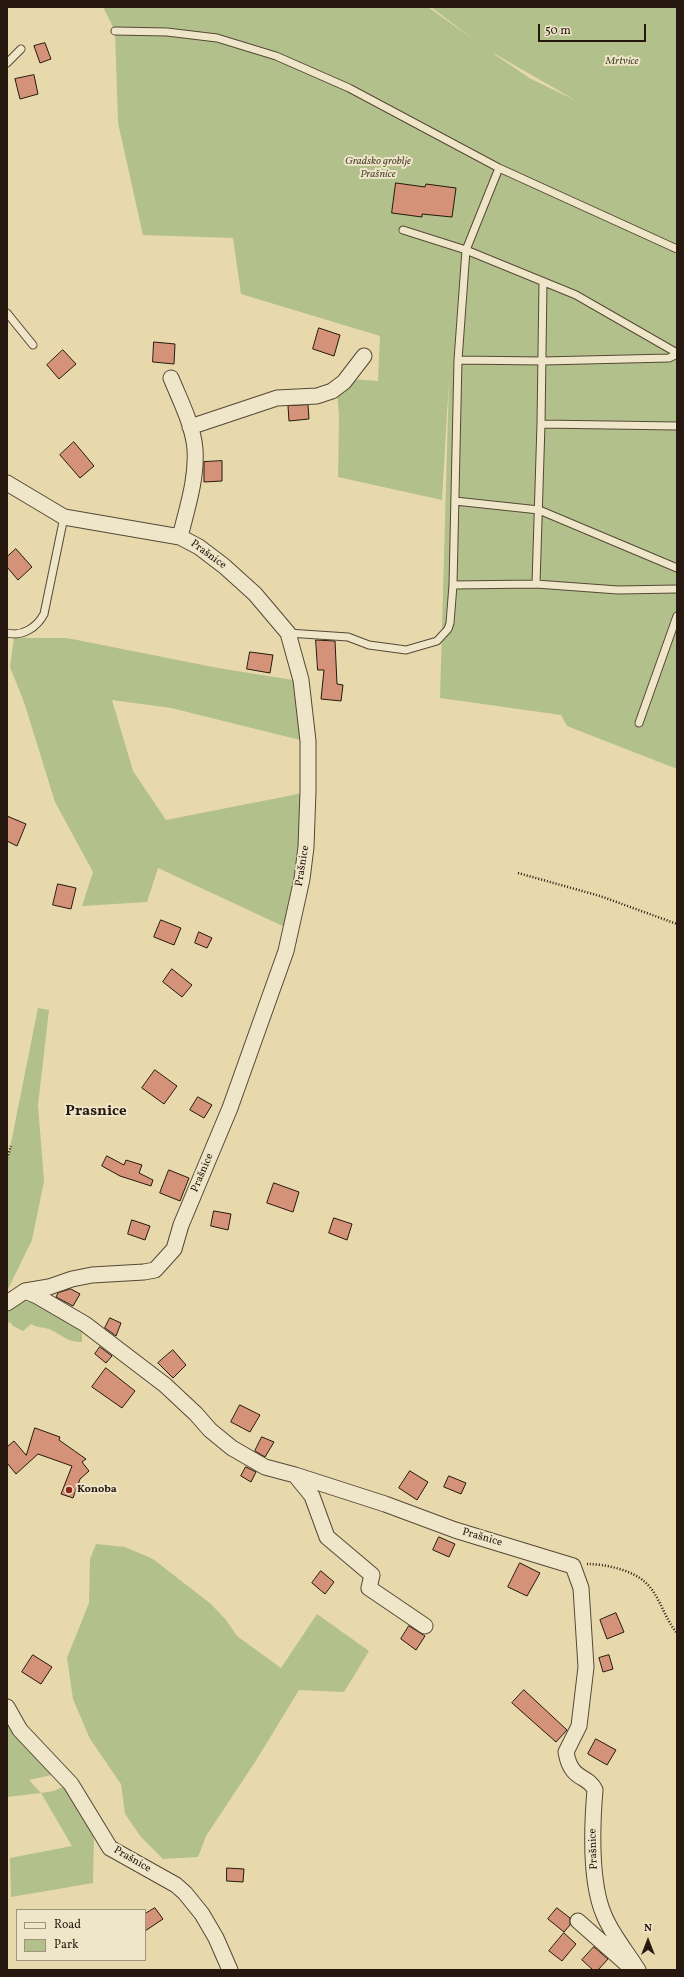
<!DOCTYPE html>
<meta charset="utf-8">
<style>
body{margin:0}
#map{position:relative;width:684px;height:1977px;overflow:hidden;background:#e7d9ac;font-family:Vollkorn,serif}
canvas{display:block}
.frame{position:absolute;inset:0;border:8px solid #26180e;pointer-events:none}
.legend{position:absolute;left:16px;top:1909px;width:130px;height:52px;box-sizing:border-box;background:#efe6c9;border:1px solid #9f947e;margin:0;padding:5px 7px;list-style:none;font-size:12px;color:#26180e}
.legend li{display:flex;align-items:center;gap:8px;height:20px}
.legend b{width:20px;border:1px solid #9f947e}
.north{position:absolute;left:628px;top:1921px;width:40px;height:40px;-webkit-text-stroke:3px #efe6c9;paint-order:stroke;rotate:0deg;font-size:11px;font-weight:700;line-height:16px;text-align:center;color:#26180e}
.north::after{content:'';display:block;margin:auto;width:14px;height:18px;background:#26180e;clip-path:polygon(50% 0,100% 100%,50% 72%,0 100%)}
.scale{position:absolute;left:538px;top:24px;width:108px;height:18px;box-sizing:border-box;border:2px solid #26180e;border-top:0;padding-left:5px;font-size:12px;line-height:14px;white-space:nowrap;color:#26180e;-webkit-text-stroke:3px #efe6c9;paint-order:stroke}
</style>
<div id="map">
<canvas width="684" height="1977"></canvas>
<div class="frame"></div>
<ul class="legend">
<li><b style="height:5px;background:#efe6c9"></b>Road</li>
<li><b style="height:11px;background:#b2c08c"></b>Park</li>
</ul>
<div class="north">N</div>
<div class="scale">50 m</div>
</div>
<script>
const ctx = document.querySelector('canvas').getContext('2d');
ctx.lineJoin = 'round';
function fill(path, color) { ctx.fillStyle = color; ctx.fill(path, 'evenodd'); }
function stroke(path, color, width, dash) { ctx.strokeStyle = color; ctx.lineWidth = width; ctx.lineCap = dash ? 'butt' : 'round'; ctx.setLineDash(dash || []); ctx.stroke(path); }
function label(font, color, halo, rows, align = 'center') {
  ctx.font = font + ' Vollkorn,serif'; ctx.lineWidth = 4; ctx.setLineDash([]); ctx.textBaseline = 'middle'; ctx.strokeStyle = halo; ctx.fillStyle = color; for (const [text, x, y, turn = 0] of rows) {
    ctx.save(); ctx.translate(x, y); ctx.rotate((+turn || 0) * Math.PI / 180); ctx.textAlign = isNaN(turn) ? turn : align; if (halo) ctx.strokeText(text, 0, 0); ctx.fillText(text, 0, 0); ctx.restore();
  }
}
const green = new Path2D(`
 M103,7H428L477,42L431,7H677V769L567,726L561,715L440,698L449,379L442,500L338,477L339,417L336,378L378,381L380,336L241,294L233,238L143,235L118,123L115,31ZM494,54H495L575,100L531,79Z
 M14,638H67L218,668L293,680L300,740L171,708L112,700L133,771L166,820L303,793L302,848L287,928L158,868L147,902L82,906L93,872L55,802L24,702L10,667Z
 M38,1008L49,1010L38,1105L44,1181L32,1240L7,1291V1163Z
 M11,1300L45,1303L82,1327V1342C66,1342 63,1335 49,1329C43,1327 37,1328 31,1324L23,1331L13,1326L10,1322L7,1324V1306Z
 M96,1544L125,1547L153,1559L211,1604L226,1620L237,1636L281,1668L317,1614L369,1651L344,1692L299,1690L257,1759L206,1836L198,1857L163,1859L141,1837L125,1814L121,1784L90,1739L73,1699L67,1658L89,1603L90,1559Z
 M7,1713L56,1774L29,1780L41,1793L54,1791L64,1786L94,1832L93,1883L11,1897L10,1858L72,1846L41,1793L7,1797Z`);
const building = new Path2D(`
 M45,43L51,59L40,63L34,46Z
 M34,75L38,94L20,99L15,79Z
 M396,183L425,187L426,184L456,188L452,217L422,214V217L392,213Z
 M319,328L340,335L334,356L313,349Z
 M154,342L175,344L174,364L153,362Z
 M63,350L76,364L59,379L47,365Z
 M308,405L309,419L289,421L288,406Z
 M74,442L94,466L80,478L60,455Z
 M222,461V481L204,482V462Z
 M16,549L32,567L18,580L7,567V557Z
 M316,640L335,641L337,684L343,685L341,701L321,699L324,670H318Z
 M250,652L273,655L270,673L247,669Z
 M7,816L26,824L17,846L7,841Z
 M58,884L76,888L71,909L53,905Z
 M161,920L181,928L174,945L154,937Z
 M199,932L212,938L207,948L195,943Z
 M172,969L192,985L182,997L163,982Z
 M155,1070L177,1086L164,1104L142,1088Z
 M198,1097L212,1105L204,1118L190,1110Z
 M107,1156L124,1165L126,1160L142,1165L139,1173L153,1180L151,1186L120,1176L102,1166Z
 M169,1170L189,1178L180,1201L160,1193Z
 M274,1183L299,1192L293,1212L267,1203Z
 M214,1211L231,1214L228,1230L211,1226Z
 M334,1218L352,1224L347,1240L329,1233Z
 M132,1220L150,1226L145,1240L128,1234Z
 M71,1289L80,1294L73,1306L56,1297L58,1293Z
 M110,1318L121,1323L116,1336L105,1328Z
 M100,1347L112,1356L106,1363L95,1354Z
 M173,1350L186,1365L173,1378L158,1363Z
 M106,1368L135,1391L122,1408L92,1387Z
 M240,1405L260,1415L250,1432L231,1422Z
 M35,1428L60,1437L59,1440L86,1459L82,1462L89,1471L80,1479L73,1498L61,1494L72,1466L38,1454L16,1474L7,1463V1447L14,1441L26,1455Z
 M262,1437L274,1442L265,1457L255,1451Z
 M246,1467L256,1472L251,1482L241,1476Z
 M410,1471L428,1482L417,1500L399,1488Z
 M449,1476L466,1483L461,1494L444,1487Z
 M439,1537L455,1544L449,1557L433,1550Z
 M520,1563L540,1573L527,1596L508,1587Z
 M321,1571L334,1582L325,1594L312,1583Z
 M616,1613L624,1632L607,1639L600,1620Z
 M409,1626L425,1636L416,1650L401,1639Z
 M33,1655L52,1667L41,1684L22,1672Z
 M609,1655L613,1669L603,1672L599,1658Z
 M524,1690L567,1730L556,1742L512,1703Z
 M596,1739L616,1750L607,1765L588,1754Z
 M227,1868L244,1869L243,1882L227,1881Z
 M155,1908L163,1919L145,1931V1914Z
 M557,1908L570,1918V1925L564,1932L548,1919Z
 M564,1933L576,1944L562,1961L549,1951Z
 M594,1947L608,1959L598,1970H593L582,1960Z`);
const path = new Path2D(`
 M518,873L600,896L677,924
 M7,1158L11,1146
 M587,1564C605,1564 633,1570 646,1583C660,1596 664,1618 677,1633`);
const lane = new Path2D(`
 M115,31L167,32L217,38L276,56L349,88L499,168L677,249
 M7,63L21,49
 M403,230L466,250L576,295L677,353
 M543,282L541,424L677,426
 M7,313L33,345
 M458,360L543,361L669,358L677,354
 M455,501L539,510L677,568
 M536,584L541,424
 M453,585L536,584L618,590L677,589
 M7,633C23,637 37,627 44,614L64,517
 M288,633L348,637L369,645L406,650L437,641L448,629L450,623L453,585L458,360L466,250L499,168
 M639,723L677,616`);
const street = new Path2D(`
 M171,378C180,400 193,425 195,449C197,479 187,508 180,537
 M190,427L277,398L317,396L332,391L344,382L364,356
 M7,483L64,517L180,537L199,547L224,566L255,594L288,633L301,680L308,741V791L306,847L302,879L286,951L230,1108L181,1225L174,1249L155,1270L144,1272L92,1275L72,1279L49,1287L25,1291L7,1303
 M25,1291L37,1296L85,1324L165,1385L196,1414L210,1430L232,1448L265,1467L295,1475L385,1504L455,1530L573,1566L581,1588L586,1667L579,1726L566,1752C571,1782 588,1774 595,1790C592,1825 590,1883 604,1915C612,1935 627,1952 638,1970
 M295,1475L312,1496L327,1537L372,1575L369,1588L425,1626
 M7,1707L20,1730L71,1784L110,1848L176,1885L185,1893L202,1914L216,1938L230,1970
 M578,1921L630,1967`);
const markers = [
 [69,1490,4,"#8f2418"]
];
const parkNames = [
 ["Mrtvice",622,62],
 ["Gradsko groblje",378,162],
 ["Prašnice",378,175]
];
const streetNames = [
 ["Prašnice",208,555,36],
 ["Prašnice",303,866,-81],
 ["Prašnice",203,1173,-67],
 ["Prašnice",482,1538,16],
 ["Prašnice",594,1849,-92],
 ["Prašnice",132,1860,30]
];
const poiNames = [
 ["Konoba",77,1490]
];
const districtNames = [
 ["Prasnice",96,1112]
];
fill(green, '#b2c08c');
fill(building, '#d49378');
stroke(building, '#26180e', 1);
stroke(lane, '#564836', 9);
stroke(street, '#564836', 17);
stroke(path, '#26180e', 2.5, [1, 2]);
stroke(lane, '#efe6c9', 7);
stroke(street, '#efe6c9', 15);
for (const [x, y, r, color] of markers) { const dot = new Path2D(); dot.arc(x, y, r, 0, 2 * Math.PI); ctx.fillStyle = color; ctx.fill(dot); stroke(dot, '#efe6c9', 1.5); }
label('italic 11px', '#504a34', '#efe6c9', parkNames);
label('11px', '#26180e', '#efe6c9', streetNames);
label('bold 11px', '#26180e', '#efe6c9', poiNames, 'left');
label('bold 15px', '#26180e', '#efe6c9', districtNames);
</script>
